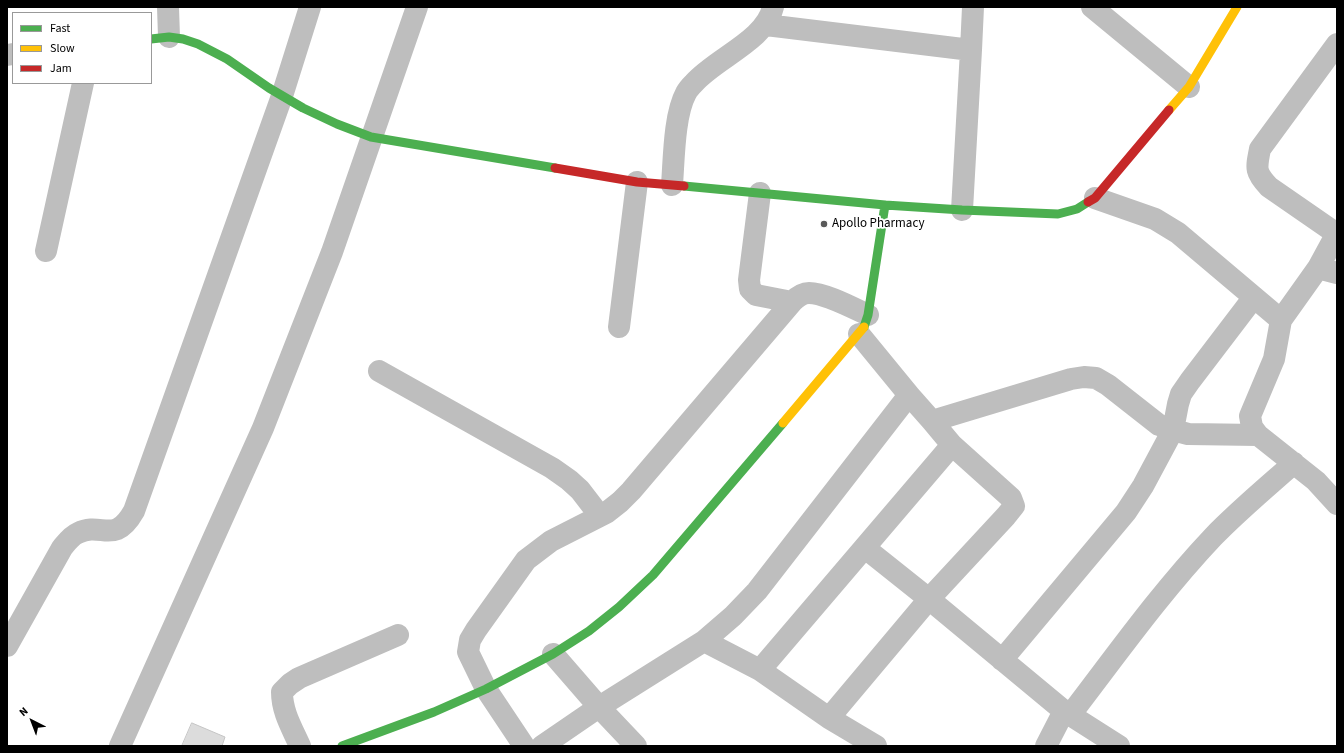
<!DOCTYPE html>
<style>
body{margin:0}
#map{position:relative;width:1344px;height:753px;overflow:hidden;background:#fff;font-family:"Source Sans 3",sans-serif}
canvas{display:block}
.frame{position:absolute;inset:0;border:8px solid #000;pointer-events:none}
.legend{position:absolute;left:12px;top:12px;width:140px;height:72px;box-sizing:border-box;background:#fff;border:1px solid #999;margin:0;padding:5px 7px;list-style:none;font-size:12px;color:#000}
.legend li{display:flex;align-items:center;gap:8px;height:20px}
.legend b{width:20px;border:1px solid #999}
.north{position:absolute;left:12px;top:701px;width:40px;height:40px;-webkit-text-stroke:3px #fff;paint-order:stroke;rotate:318deg;font-size:11px;font-weight:700;line-height:16px;text-align:center;color:#000}
.north::after{content:'';display:block;margin:auto;width:14px;height:18px;background:#000;clip-path:polygon(50% 0,100% 100%,50% 72%,0 100%)}
</style>
<div id="map">
<canvas width="1344" height="753"></canvas>
<div class="frame"></div>
<ul class="legend">
<li><b style="height:5px;background:#4caf50"></b>Fast</li>
<li><b style="height:5px;background:#ffc107"></b>Slow</li>
<li><b style="height:5px;background:#c62828"></b>Jam</li>
</ul>
<div class="north">N</div>
</div>
<script>
const ctx = document.querySelector('canvas').getContext('2d');
ctx.lineJoin = 'round';
function fill(path, color) { ctx.fillStyle = color; ctx.fill(path, 'evenodd'); }
function stroke(path, color, width, dash) { ctx.strokeStyle = color; ctx.lineWidth = width; ctx.lineCap = dash ? 'butt' : 'round'; ctx.setLineDash(dash || []); ctx.stroke(path); }
function label(font, color, halo, rows, align = 'center') {
  ctx.font = font + ' "Source Sans 3",sans-serif'; ctx.lineWidth = 3.5; ctx.setLineDash([]); ctx.textBaseline = 'middle'; ctx.strokeStyle = halo; ctx.fillStyle = color; for (const [text, x, y, turn = 0] of rows) {
    ctx.save(); ctx.translate(x, y); ctx.rotate((+turn || 0) * Math.PI / 180); ctx.textAlign = isNaN(turn) ? turn : align; if (halo) ctx.strokeText(text, 0, 0); ctx.fillText(text, 0, 0); ctx.restore();
  }
}
const building = new Path2D(`
 M192,723L225,737L222,746H182Z`);
const street = new Path2D(`
 M168,7L169,37
 M1092,7L1189,87
 M766,25L971,50L973,7
 M7,55L13,54
 M672,185C674,159 674,115 686,93C688,89 691,86 694,83C716,58 766,40 773,7
 M760,193L749,280L750,289L756,295L792,302
 M1095,198L1155,219L1178,233L1281,320L1318,268L1337,233
 M962,210L971,50
 M1337,234L1269,187C1255,172 1256,169 1260,149L1337,44
 M46,251L83,83
 M1318,268L1337,273
 M1281,320L1274,359L1250,416L1252,427L1258,435L1316,481L1337,504
 M619,327L637,182
 M379,371L552,468L569,480L580,490L600,516
 M909,395L932,421L1071,379L1084,377L1096,378L1108,385L1159,425L1173,430L1188,434L1258,435
 M865,548L929,599L1006,516L1014,506L1011,498L952,445
 M704,641L733,616L757,591L909,395L859,334
 M7,646L62,548C67,542 71,536 78,533C102,521 114,546 134,511L282,96L310,7
 M553,654L599,707L636,746
 M1002,660L1126,512L1143,486L1173,430L1178,404L1181,394L1190,381L1254,297
 M760,670L952,445L932,421
 M1071,714C1117,654 1161,592 1213,537C1238,511 1267,487 1294,463
 M829,718L876,746
 M120,746L263,428L332,252L417,7
 M300,746C292,728 282,712 282,692L290,684L299,678L398,635
 M524,746L486,689L468,652L470,640L476,630L526,560L551,541L606,513L620,502L631,491L792,302C797,297 802,293 809,293C825,293 853,308 868,315
 M542,746L599,707L704,641L760,670L829,718L929,599L1064,711L1119,746
 M1046,746L1064,711`);
const fast = new Path2D(`
 M151,39L169,37L183,39L198,44L227,59L269,88L303,108L337,124L371,137L555,168
 M684,186L885,205L962,210L1058,214L1077,209L1088,202
 M864,327L868,315L885,205
 M342,746L434,712L486,689L553,654L589,631L619,607L653,575L783,423`);
const slow = new Path2D(`
 M1169,110L1189,87L1237,7
 M783,423L864,327`);
const jam = new Path2D(`
 M555,168L637,182L684,186
 M1088,202L1095,198L1169,110`);
const markers = [
 [824,224,4,"#595959"]
];
const poiNames = [
 ["Apollo Pharmacy",832,224]
];
fill(building, '#dcdcdc');
stroke(building, '#c5c5c5', 1);
stroke(street, '#bebebe', 22);
stroke(fast, '#4caf50', 9);
stroke(slow, '#ffc107', 9);
stroke(jam, '#c62828', 9);
for (const [x, y, r, color] of markers) { const dot = new Path2D(); dot.arc(x, y, r, 0, 2 * Math.PI); ctx.fillStyle = color; ctx.fill(dot); stroke(dot, '#fff', 1.5); }
label('13px', '#000', '#fff', poiNames, 'left');
</script>
